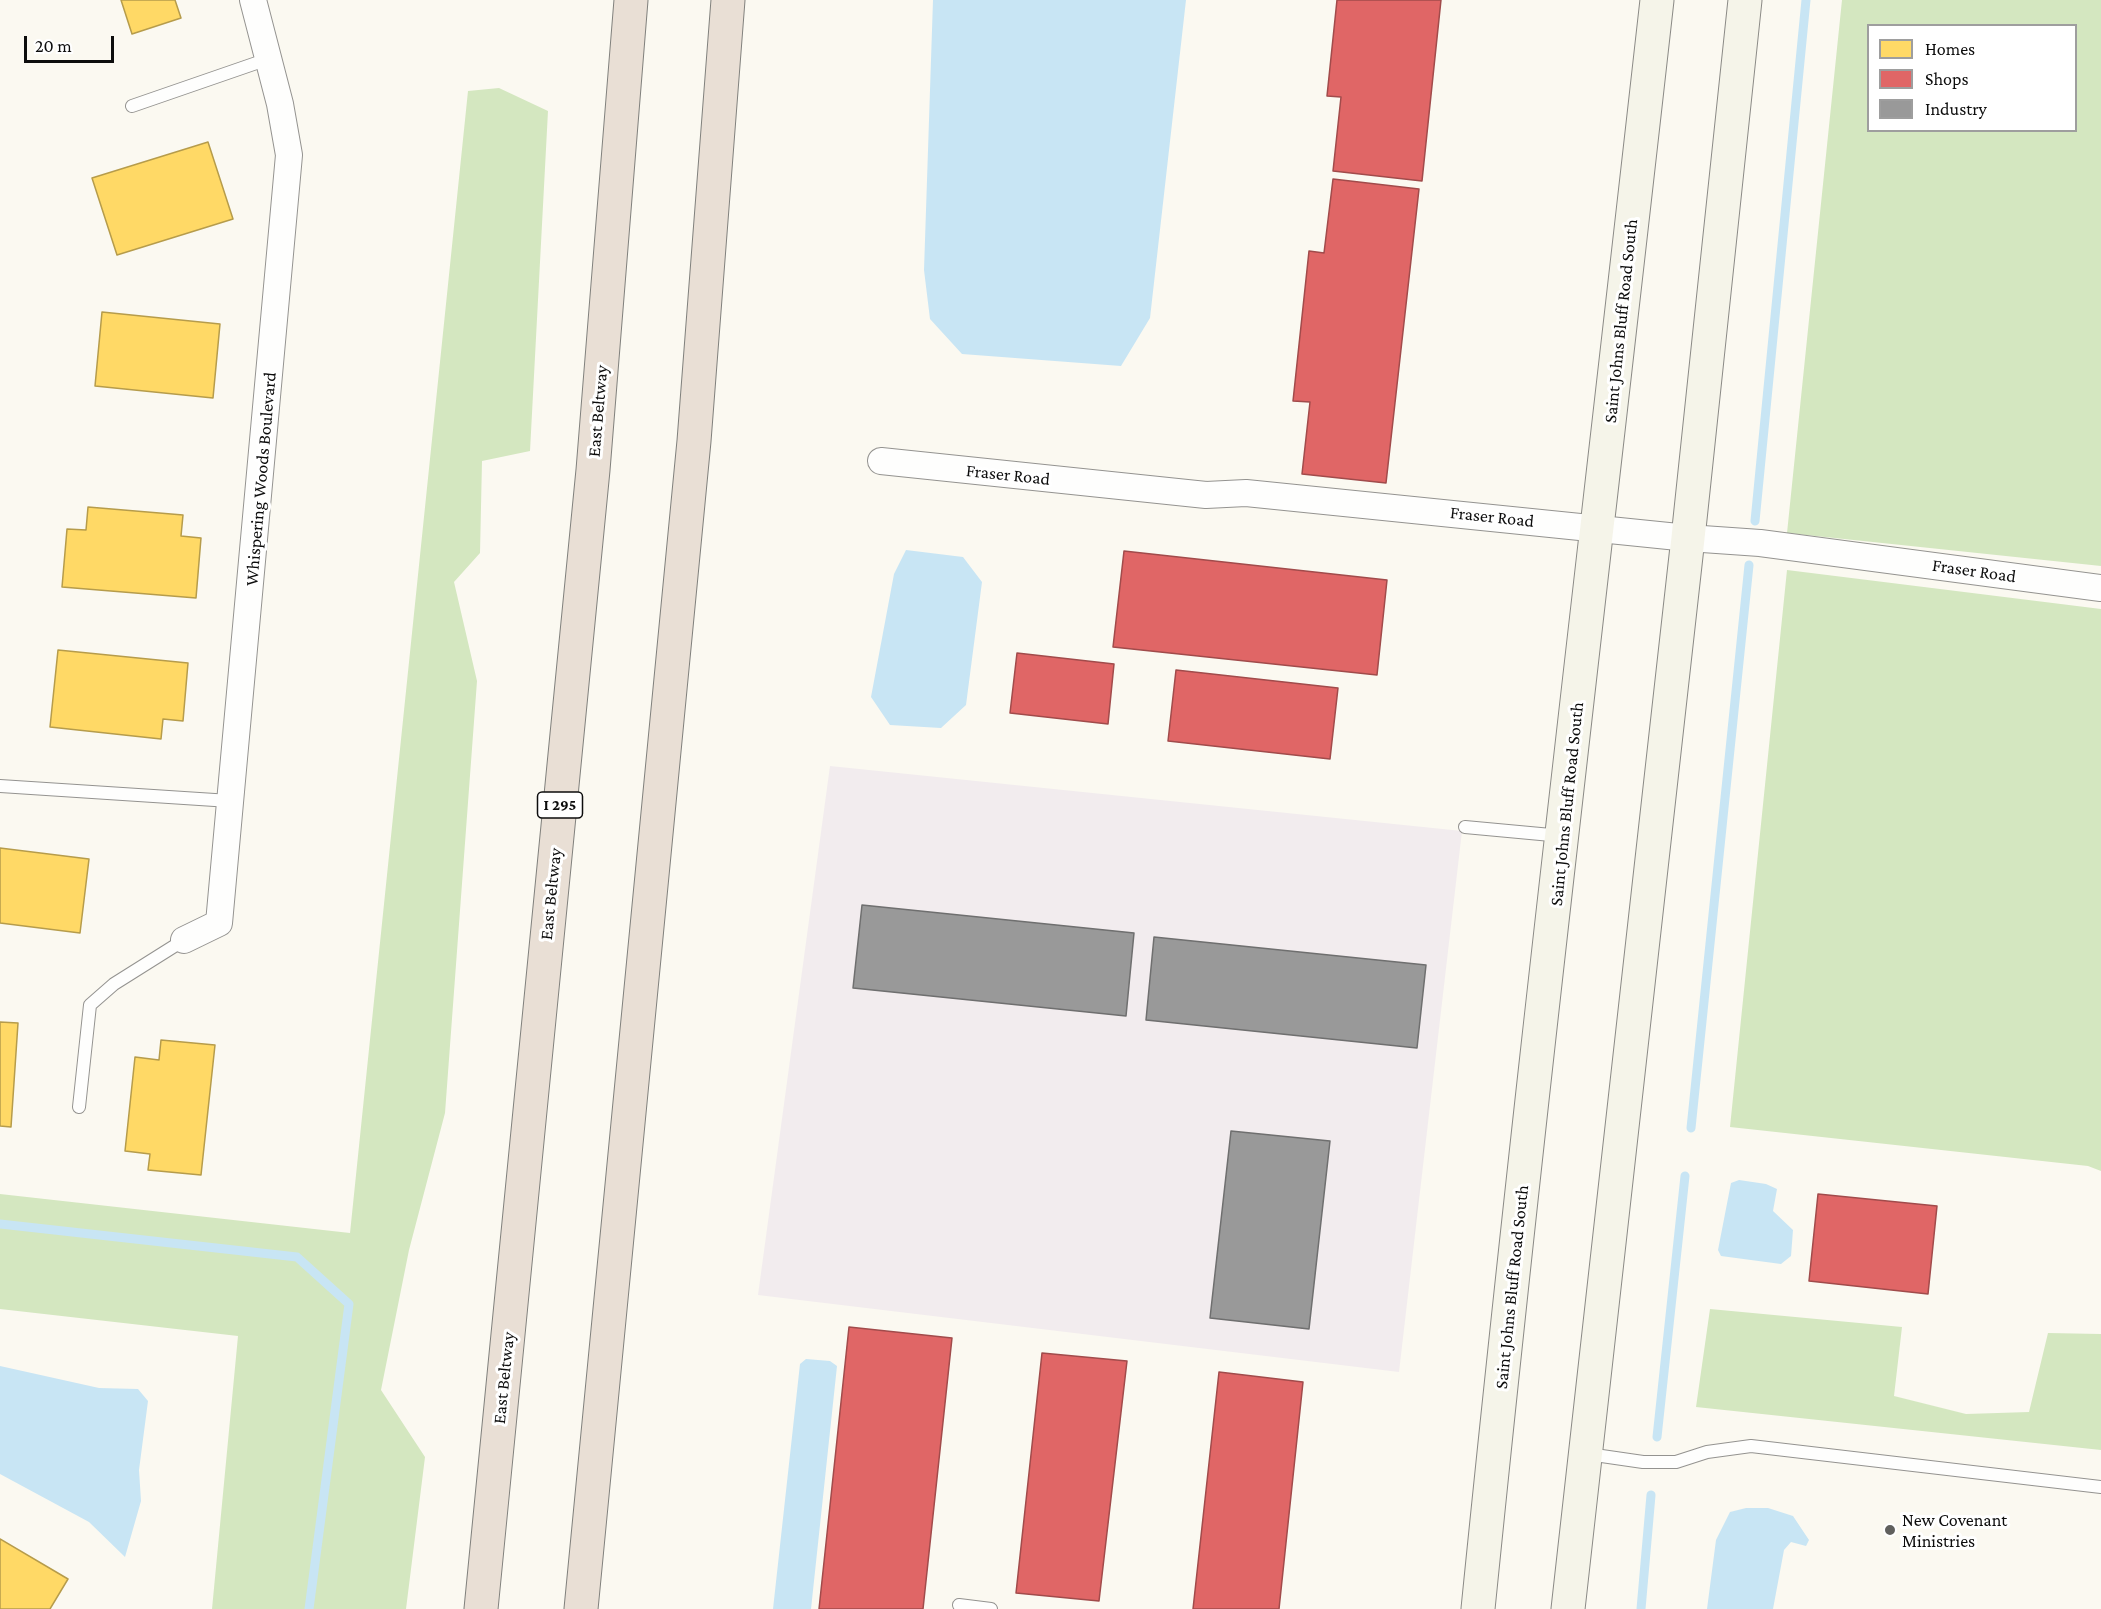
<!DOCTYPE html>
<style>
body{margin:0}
#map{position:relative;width:2101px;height:1609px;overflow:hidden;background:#fbf9f1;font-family:"Crimson Pro",serif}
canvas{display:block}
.legend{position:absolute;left:1867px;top:24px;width:210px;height:108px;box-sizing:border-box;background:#fff;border:2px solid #9e9e9e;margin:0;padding:8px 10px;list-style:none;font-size:18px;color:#0d0d0d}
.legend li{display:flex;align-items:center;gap:12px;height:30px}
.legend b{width:30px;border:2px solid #9e9e9e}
.scale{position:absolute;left:24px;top:36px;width:90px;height:27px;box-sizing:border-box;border:3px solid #0d0d0d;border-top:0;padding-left:8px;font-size:18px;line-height:21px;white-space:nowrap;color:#0d0d0d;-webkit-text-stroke:4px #fff;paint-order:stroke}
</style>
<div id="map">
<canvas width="2101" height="1609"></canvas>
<ul class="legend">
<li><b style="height:16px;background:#ffd966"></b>Homes</li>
<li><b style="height:16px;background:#e06666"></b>Shops</li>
<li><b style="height:16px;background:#999"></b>Industry</li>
</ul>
<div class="scale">20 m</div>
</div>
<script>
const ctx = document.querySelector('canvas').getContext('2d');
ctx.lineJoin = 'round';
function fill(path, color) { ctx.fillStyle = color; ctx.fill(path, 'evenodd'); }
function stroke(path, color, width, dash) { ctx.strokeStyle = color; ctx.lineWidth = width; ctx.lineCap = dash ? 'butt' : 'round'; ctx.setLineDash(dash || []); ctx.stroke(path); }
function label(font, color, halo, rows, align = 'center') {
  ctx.font = font + ' "Crimson Pro",serif'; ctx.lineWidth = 6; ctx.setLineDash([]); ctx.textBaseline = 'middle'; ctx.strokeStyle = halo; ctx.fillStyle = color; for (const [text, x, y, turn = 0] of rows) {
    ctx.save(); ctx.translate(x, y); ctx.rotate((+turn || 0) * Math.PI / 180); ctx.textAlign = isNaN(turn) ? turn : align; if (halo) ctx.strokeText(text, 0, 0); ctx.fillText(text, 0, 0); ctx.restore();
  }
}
const industrial = new Path2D(`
 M830,766L1462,831L1399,1372L758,1295Z`);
const forest = new Path2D(`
 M1842,0H2101V566L1787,533ZM1868,26H2076V130H1868Z
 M499,88L548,111L530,451L482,461L480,553L454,582L477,681L445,1113L409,1250L381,1390L425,1457L406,1609H212L238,1336L0,1309V1194L350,1233L468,91Z
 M1787,570L2101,609V1171L2088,1166L1730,1127Z
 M1710,1309L1902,1327L1894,1396L1966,1414L2029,1412L2048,1333L2101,1334V1450L1696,1407Z`);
const water = new Path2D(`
 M933,0H1186L1150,318L1121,366L962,354L930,319L924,270Z
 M906,550L963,557L982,582L966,705L941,728L890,725L871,697L894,574Z
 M1739,1180L1766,1184L1777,1189L1773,1211L1793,1230L1791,1256L1781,1264L1721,1256L1718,1250L1731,1183Z
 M806,1359L830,1361L837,1366L811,1609H773L800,1364Z
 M0,1366L99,1388L138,1389L148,1401L139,1470L141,1501L125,1557L89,1522L0,1474Z
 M1746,1508H1768L1793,1516L1809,1540L1806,1546L1791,1542L1784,1550L1773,1609H1707L1716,1540L1730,1512Z`);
const homes = new Path2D(`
 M121,0H175L181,18L132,34Z
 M208,142L233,219L117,255L92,178Z
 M102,312L220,324L213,398L95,386Z
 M88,507L183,515L181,536L201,538L196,598L62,587L67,529L86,530Z
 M58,650L188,663L183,721L163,719L161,739L50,727Z
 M0,848L89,859L80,933L0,923Z
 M0,1022L18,1023L11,1127L0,1126Z
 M161,1040L215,1045L201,1175L148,1170L150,1154L125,1151L135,1057L159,1060Z
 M0,1539L68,1579L50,1609H0Z`);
const shops = new Path2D(`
 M1337,0H1441L1422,181L1333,171L1341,97L1327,96Z
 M1333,179L1419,189L1386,483L1302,474L1310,402L1293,401L1309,251L1324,253Z
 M1124,551L1387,580L1377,675L1113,647Z
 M1017,653L1114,664L1108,724L1010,713Z
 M1176,670L1338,688L1330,759L1168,741Z
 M1818,1194L1937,1206L1928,1294L1809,1281Z
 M849,1327L952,1338L923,1609H819Z
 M1042,1353L1127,1361L1099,1601L1016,1593Z
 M1219,1372L1303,1382L1279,1609H1193Z`);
const industry = new Path2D(`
 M862,905L1134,933L1126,1016L853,988Z
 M1154,937L1426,965L1417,1048L1146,1020Z
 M1231,1131L1330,1141L1309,1329L1210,1318Z`);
const stream = new Path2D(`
 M1755,521L1806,0
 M1691,1128L1749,565
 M0,1224L297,1257L349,1304L309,1609
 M1657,1437L1685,1176
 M1641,1609L1651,1495`);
const lane = new Path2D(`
 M132,106L268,59
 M0,786L230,801
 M1465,827L1562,836
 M79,1107L90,1005L114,984L184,940
 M1588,1454L1643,1462H1676L1707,1452L1751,1446L2101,1487
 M959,1605L991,1609`);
const street = new Path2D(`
 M881,461L1206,495L1246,493L1688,538L1760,543L2101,588
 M184,940L219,923L289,155L280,104L253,0`);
const secondary = new Path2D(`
 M1478,1609C1532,1072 1597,536 1657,0
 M1568,1609L1688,538L1745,0`);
const highway = new Path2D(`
 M481,1609L593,470L631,0
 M581,1609L694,441L728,0`);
const markers = [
 [1890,1530,6,"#60605d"]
];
const shields = [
 [560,805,45]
];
const shieldNames = [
 ["I 295",560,805]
];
const streetNames = [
 ["Saint Johns Bluff Road South",1621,321,-84],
 ["East Beltway",598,411,-85],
 ["Fraser Road",1008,475,6],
 ["Whispering Woods Boulevard",261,479,-85],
 ["Fraser Road",1492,517,6],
 ["Fraser Road",1974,571,8],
 ["Saint Johns Bluff Road South",1567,804,-84],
 ["East Beltway",551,894,-84],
 ["Saint Johns Bluff Road South",1512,1287,-84],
 ["East Beltway",504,1378,-84]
];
const poiNames = [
 ["New Covenant",1902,1520],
 ["Ministries",1902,1541]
];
fill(industrial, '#f2ecee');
fill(forest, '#d4e7c0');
fill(water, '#c8e5f4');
fill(homes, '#ffd966');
stroke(homes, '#b69c4b', 1.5);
fill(shops, '#e06666');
stroke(shops, '#a14b4b', 1.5);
fill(industry, '#999');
stroke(industry, '#6f6f6f', 1.5);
stroke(stream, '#c8e5f4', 9);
stroke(lane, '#949390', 14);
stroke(street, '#949390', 28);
stroke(secondary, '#8b8a86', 35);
stroke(highway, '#81817d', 35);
stroke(lane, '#fefefd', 12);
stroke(street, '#fefefd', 26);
stroke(secondary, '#f5f4e9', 33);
stroke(highway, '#e9dfd5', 33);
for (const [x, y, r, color] of markers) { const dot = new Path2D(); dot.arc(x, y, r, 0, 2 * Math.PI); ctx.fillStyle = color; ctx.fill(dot); stroke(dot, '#fff', 2); }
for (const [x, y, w] of shields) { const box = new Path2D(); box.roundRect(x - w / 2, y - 13, w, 26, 4.5); ctx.fillStyle = '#fff'; ctx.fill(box); stroke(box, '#0d0d0d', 1.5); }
label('bold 16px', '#0d0d0d', null, shieldNames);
label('18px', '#0d0d0d', '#fff', streetNames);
label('18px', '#0d0d0d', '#fff', poiNames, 'left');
</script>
